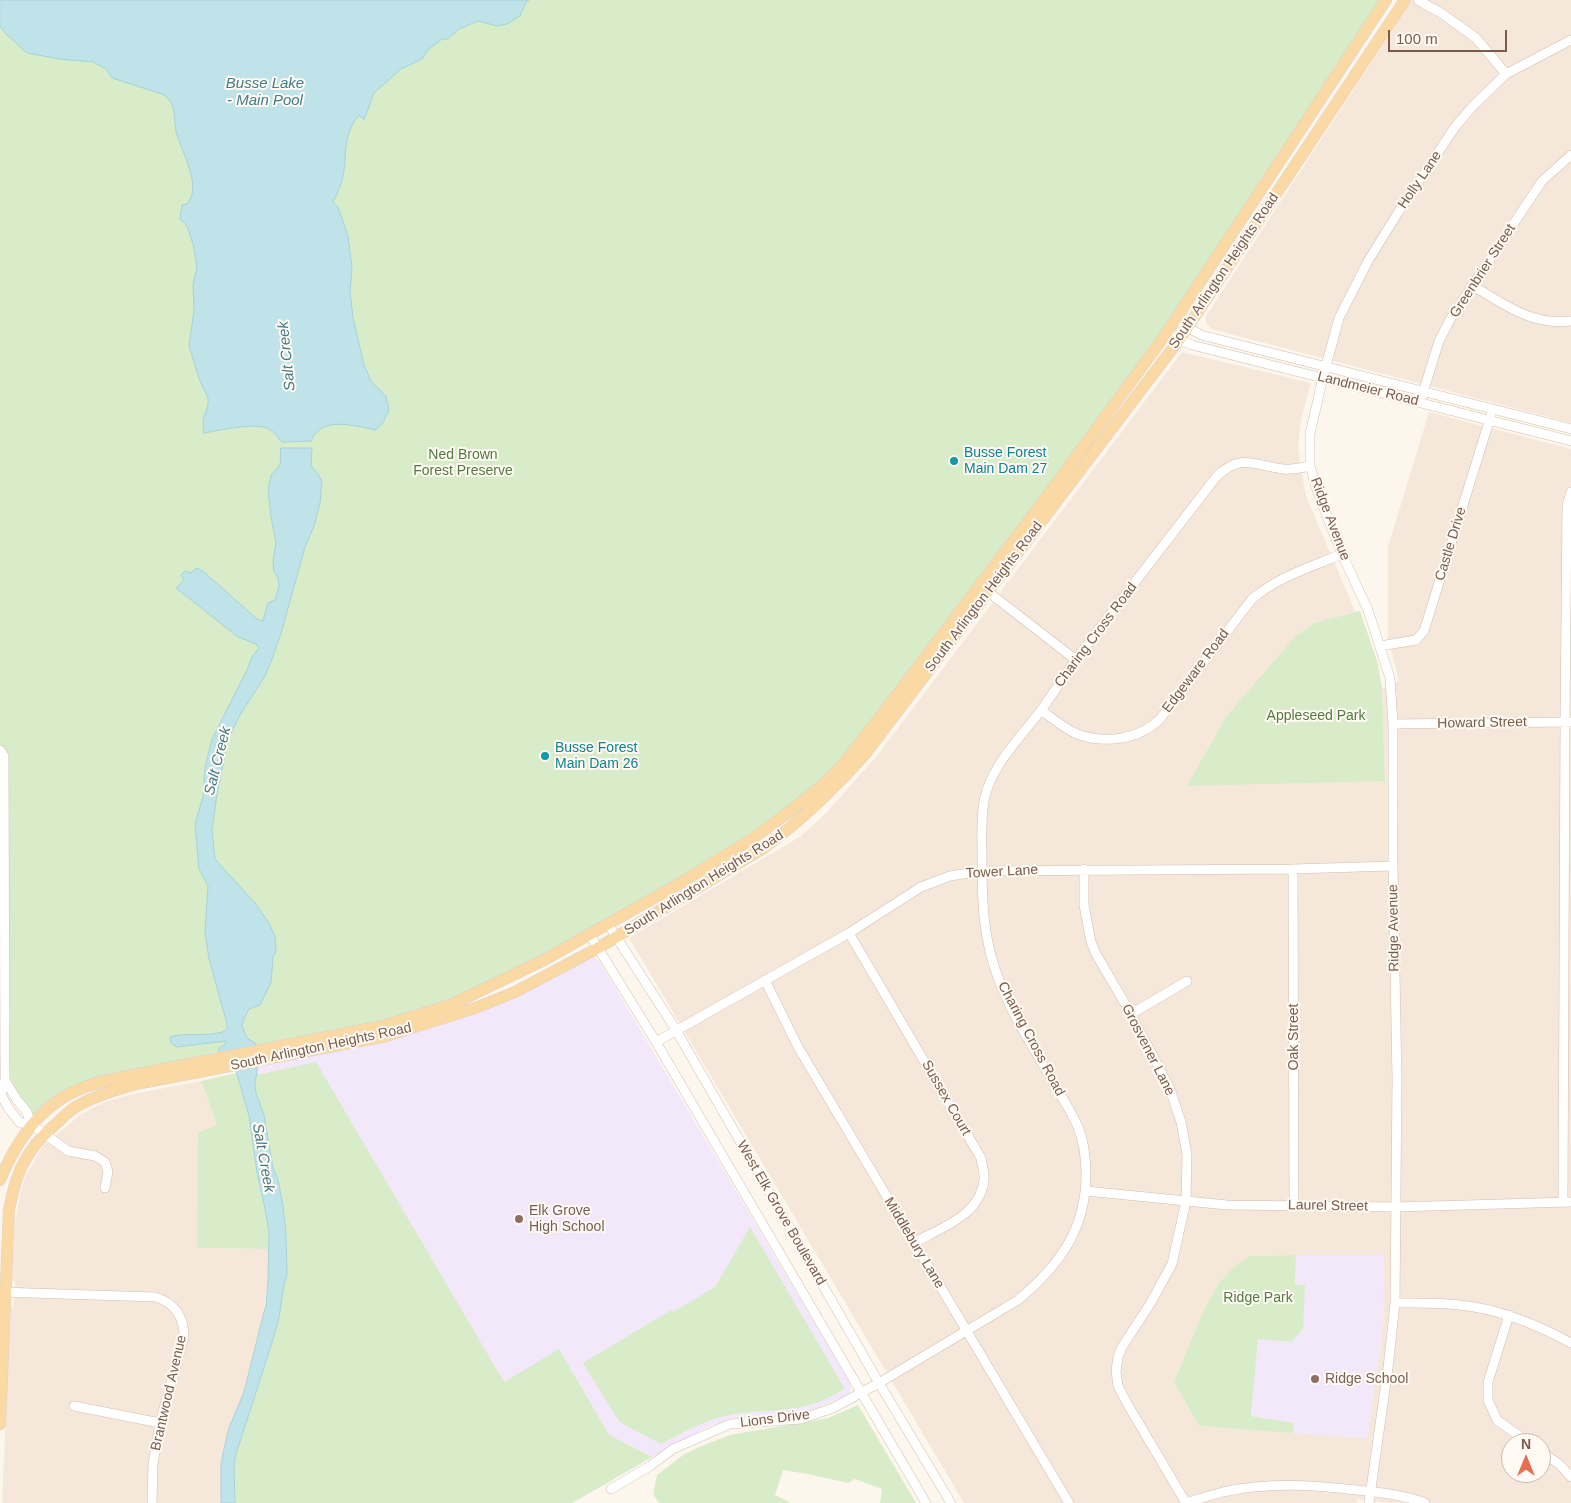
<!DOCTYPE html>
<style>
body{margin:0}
#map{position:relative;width:1571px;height:1503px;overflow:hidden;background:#fdf6ec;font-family:Arial,sans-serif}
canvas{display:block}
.north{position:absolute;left:1501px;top:1433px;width:50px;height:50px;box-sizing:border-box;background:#fffaf3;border:1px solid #cabbb1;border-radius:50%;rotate:0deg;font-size:14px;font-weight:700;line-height:20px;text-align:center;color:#7a5c4d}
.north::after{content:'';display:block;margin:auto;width:18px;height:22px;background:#e76f51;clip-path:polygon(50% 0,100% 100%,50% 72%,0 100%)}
.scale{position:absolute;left:1388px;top:30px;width:119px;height:22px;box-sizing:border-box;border:2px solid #7a5c4d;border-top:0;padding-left:6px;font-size:15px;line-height:18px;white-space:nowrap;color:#7a5c4d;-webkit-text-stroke:4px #fffaf3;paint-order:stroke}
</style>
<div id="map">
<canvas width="1571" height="1503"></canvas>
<div class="north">N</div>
<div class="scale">100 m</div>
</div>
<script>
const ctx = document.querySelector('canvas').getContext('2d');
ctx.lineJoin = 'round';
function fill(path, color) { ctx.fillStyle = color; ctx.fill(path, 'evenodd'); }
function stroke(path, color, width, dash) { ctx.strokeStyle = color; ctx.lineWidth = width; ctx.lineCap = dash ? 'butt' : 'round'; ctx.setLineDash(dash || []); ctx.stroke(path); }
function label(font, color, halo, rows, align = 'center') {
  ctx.font = font + ' Arial,sans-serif'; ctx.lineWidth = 4; ctx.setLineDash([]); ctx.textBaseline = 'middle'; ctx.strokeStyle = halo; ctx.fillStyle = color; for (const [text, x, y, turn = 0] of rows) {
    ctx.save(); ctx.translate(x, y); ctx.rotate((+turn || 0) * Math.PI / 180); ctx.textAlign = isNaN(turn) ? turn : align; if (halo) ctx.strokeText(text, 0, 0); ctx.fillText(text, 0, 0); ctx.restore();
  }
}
const residential = new Path2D(`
 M1412,0H1571V423L1211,329L1206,323V316Z
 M1182,352L1311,383L1301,419L1298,448L1303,480L1306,496L1356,613L1314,623L1385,781L1382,689L1399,681L1388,638V547L1429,412L1571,449V1503H1388L1357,1499V1503H964L629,938L801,836L824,815L876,757ZM1296,1255L1384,1256L1382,1335L1367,1438L1199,1426L1174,1382L1205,1307L1219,1283L1249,1256ZM1511,1443H1541V1473H1511Z
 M201,1081L217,1125L197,1248L268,1249V1281L261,1326L244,1392L229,1428L223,1453L221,1465V1503H3L2,1499L11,1308L14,1302L15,1282L12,1280L15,1222L20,1196L25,1177L43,1146L80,1115L93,1108L105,1102L133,1094Z`);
const education = new Path2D(`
 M589,957H594L600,962L850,1383L851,1390L849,1394L808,1412L740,1418L709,1426L652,1457L572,1503H235L234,1468L235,1457L271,1346L279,1318L284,1284L287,1276L286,1233L278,1180L273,1168L262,1108L255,1083L257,1066L380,1042L463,1018L490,1008Z
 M1296,1255H1384L1382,1335L1367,1438L1293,1433L1294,1423L1251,1416L1258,1338L1291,1342L1304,1285H1295Z`);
const green = new Path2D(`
 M0,0H1386L1224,249L842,766L789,812L598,931L425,1014L219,1053L91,1084L31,1124L5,1080V749L0,744Z
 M1360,611L1378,664L1382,689L1385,781L1187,786L1226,717L1294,638L1314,623Z
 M316,1062L504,1382L559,1349L609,1435L652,1457L572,1503H235L234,1468L235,1457L271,1346L279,1318L284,1284L287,1276L286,1233L278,1180L273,1168L264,1115L256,1093V1075Z
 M236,1073L249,1116L257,1173L265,1209L269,1232L268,1249L197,1248L198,1133L217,1125L201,1081Z
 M750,1227L845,1389C832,1396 820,1403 806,1406C781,1412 754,1410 729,1415C704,1420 683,1433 661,1444L621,1423L618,1420L583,1363L671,1310L673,1312L715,1287Z
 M1296,1255L1295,1285H1305L1303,1329L1291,1342L1258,1339L1251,1416L1294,1423L1293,1433L1199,1426L1174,1382L1205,1307L1219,1283L1234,1267L1249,1256Z
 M858,1405L916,1503H880L882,1489L855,1479L848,1483L808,1474L783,1470L775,1495L791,1503H659L653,1494L657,1475L683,1455L699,1447L730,1435L828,1418Z`);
const water = new Path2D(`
 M0,0H529L526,2L520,16L507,24L497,26L478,21L459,29L448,39H442L428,50L422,59L401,69L374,93L364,120L359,115C340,138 349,159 341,184C339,190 336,196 333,202L338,207L348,236L352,268L350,291L353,318L364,365L371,381L386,396L389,410L384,421L376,430C354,426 322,415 311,441L282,442C277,437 274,431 267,428C254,423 219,430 204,433L203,420L208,405V398L200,381L189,346L194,310L193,284L197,267L193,244L187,226L180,219L182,205L187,204C203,187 181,151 176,131C173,117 177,101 162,94L112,78L106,69L93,62L59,59L27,53L6,34L0,26Z
 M281,448H312L311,466L318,474L322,481L320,503L314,526L305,547L282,630L272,659L265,676L240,715L228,740L217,794L212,830L215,859L255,903L269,923L275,936L276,951L273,957L271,983L260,1005L249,1009L244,1019L242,1026L247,1038L254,1042L257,1047L259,1059L255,1083L256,1093L264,1115L273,1168L278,1180L283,1206L286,1233L287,1276L284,1284L279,1318L271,1346L235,1457L234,1468L235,1503H221V1465L223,1453L229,1428L244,1392L266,1304L268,1281L269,1232L265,1209L257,1173L249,1116L234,1064L219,1053V1048L226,1044V1041L177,1047C173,1045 170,1043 170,1037C184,1032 218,1038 227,1029V1024L209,959L205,932L208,886L199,869L195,824L203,797L205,767L212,739L247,670L252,657L259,648L256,644L238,637L176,588L184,580L181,575L185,571L190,573L197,568L204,572L257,619L263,621L268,603L275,600L279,586L278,578L274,572L273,561L276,543L271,517L268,490L271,475L280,465Z`);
const minor = new Path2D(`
 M1418,0L1441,13L1476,38L1506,74
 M1472,285C1503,304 1532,326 1571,321
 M1176,320L1201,335L1571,429
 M1166,334L1192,345L1571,441
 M1422,396L1439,341L1451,318L1542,181L1571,155
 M987,591L1076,660
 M1380,646L1416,640L1424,631L1491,415
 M1041,710C1052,718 1063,728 1077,734C1104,744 1139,740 1160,719L1252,599C1277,577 1311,567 1342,554
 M1393,724L1571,722
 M0,750L4,756L5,1080L1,1095L9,1109L20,1123L31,1124L68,1151L95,1156L105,1162L108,1172L105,1188
 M1084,869V905L1091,942L1096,954L1131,1014L1170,1089L1181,1122L1187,1155L1186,1201L1172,1264L1150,1304L1122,1347L1118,1357L1116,1371L1118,1386L1128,1405L1186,1503C1199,1499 1211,1495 1223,1492C1268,1482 1313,1485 1357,1490C1379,1492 1405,1495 1425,1503
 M1293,869L1294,1205
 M608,924L676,1030L879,1383L951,1503
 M849,933L981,1158C982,1165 985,1174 984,1181C979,1216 941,1228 913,1243
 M590,935L656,1042L926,1503
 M765,980L798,1047L1069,1503
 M1131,1014L1187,981
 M656,1042L849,933L921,887L950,876L982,871L1293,869L1393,866
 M5,1080L17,1100L27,1112L31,1124
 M1086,1191L1227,1205L1395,1207L1571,1202
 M1563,1202L1565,722L1567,506L1571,492
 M0,1292L155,1297C174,1302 184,1317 184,1336L160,1423L153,1464L152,1503
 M1395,1303C1416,1303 1438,1302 1460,1305C1500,1309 1536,1324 1571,1343
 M1509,1315L1488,1382V1400L1497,1420L1529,1443
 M74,1406L160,1423
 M1541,1452L1559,1464L1571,1477
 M611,1489L650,1466L673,1449L730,1424L801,1419L833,1408L879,1383L1018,1300C1060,1265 1087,1228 1086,1171C1085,1155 1084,1140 1077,1125C1072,1113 1065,1103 1059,1092C1039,1056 1015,1021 1000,983C982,938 982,900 982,853C982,835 981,818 984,801C991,765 1021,737 1042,709C1054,692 1065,675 1077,658C1123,597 1170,537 1216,477C1241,453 1253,465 1283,469C1292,470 1301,468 1310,466
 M1369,1503L1388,1368L1395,1303L1397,1079L1393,866V724L1390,678L1368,610L1342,554L1318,493L1310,466V434L1323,377L1339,318L1368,261L1399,211L1455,127L1473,106L1506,74L1571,40`);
const major = new Path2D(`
 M0,1180C22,1128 51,1092 109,1080L383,1026L453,1004L546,959L684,881L755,837L789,812L824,784L842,766L884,712L1048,495L1166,334L1386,0
 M0,1424L9,1210C16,1171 27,1148 58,1122C64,1116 71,1109 79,1105C97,1095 116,1090 136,1084L386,1036L475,1008L515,992L598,948L765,847C803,819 835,788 866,753L1179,340L1405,0`);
const markers = [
 [954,461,5,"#0f9aa8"],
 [545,756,5,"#0f9aa8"],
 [519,1219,5,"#8d6e63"],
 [1315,1379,5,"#8d6e63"]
];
const streetNames = [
 ["Holly Lane",1420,180,-56],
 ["South Arlington Heights Road",1224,271,-56],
 ["Greenbrier Street",1483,271,-57],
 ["Landmeier Road",1368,389,14],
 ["Ridge Avenue",1330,519,69],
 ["Castle Drive",1451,544,-73],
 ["South Arlington Heights Road",984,597,-53],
 ["Charing Cross Road",1096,635,-53],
 ["Edgeware Road",1196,671,-53],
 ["Howard Street",1482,723,-1],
 ["Tower Lane",1002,872,-3],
 ["South Arlington Heights Road",704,883,-32],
 ["Ridge Avenue",1394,928,-91],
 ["Oak Street",1294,1037,-90],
 ["Charing Cross Road",1031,1039,62],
 ["South Arlington Heights Road",321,1047,-12],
 ["Grosvener Lane",1148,1050,63],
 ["Sussex Court",946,1098,60],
 ["Laurel Street",1328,1206,1],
 ["West Elk Grove Boulevard",781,1213,60],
 ["Middlebury Lane",914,1243,59],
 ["Brantwood Avenue",169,1393,-77],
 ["Lions Drive",775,1419,-7]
];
const cultureNames = [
 ["Busse Forest",964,453],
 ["Main Dam 27",964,469],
 ["Busse Forest",555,748],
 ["Main Dam 26",555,764]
];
const parkNames = [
 ["Ned Brown",463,455],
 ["Forest Preserve",463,471],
 ["Appleseed Park",1316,716],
 ["Ridge Park",1258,1298]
];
const educationNames = [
 ["Elk Grove",529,1211],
 ["High School",529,1227],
 ["Ridge School",1325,1379]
];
const waterNames = [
 ["Busse Lake",265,84],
 ["- Main Pool",265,101],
 ["Salt Creek",287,356,-96],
 ["Salt Creek",218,761,-76],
 ["Salt Creek",263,1158,80]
];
fill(residential, '#f5e8da');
fill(education, '#f3e8fa');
fill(green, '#d8ecc9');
fill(water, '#bfe3e8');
stroke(water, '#a5d3da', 1);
stroke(minor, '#d1beb0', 10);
stroke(major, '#dad1cd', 12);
stroke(minor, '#fff', 9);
stroke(major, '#fbd9a5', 11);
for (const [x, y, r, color] of markers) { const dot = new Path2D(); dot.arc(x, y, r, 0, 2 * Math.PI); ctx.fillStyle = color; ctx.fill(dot); stroke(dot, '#fffaf3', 2); }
label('14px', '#7a5c4d', '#fffaf3', streetNames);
label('14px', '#0d838f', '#fffaf3', cultureNames, 'left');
label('14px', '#537a41', '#fffaf3', parkNames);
label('14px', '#785e54', '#fffaf3', educationNames, 'left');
label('italic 15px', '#437c86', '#fffaf3', waterNames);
</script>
